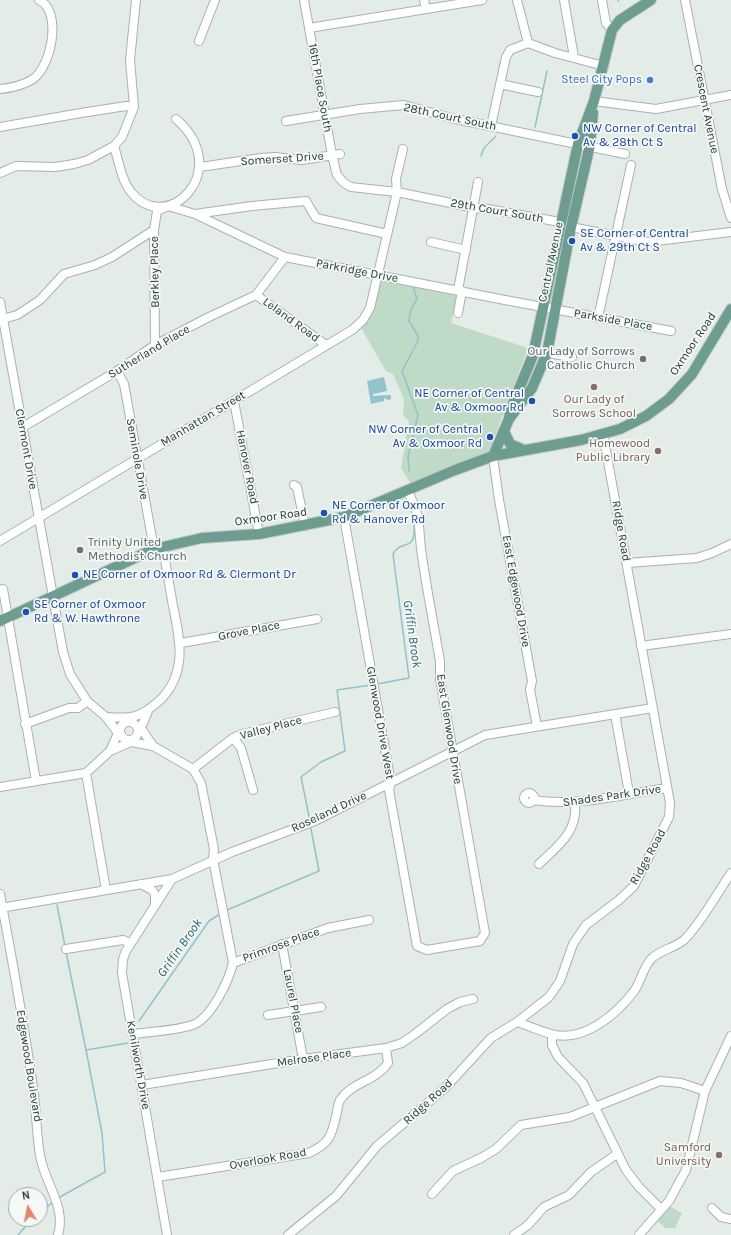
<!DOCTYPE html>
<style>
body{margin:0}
#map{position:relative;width:731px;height:1235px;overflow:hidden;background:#e4ece8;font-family:Karla,sans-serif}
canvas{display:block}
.north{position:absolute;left:8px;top:1187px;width:40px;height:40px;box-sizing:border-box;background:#f4f8f6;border:1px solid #a1aca9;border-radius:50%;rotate:350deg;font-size:11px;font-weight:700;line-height:16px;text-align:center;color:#253b35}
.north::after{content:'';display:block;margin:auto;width:14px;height:18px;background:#e2876b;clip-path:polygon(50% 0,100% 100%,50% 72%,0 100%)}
</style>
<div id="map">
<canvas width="731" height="1235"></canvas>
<div class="north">N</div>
</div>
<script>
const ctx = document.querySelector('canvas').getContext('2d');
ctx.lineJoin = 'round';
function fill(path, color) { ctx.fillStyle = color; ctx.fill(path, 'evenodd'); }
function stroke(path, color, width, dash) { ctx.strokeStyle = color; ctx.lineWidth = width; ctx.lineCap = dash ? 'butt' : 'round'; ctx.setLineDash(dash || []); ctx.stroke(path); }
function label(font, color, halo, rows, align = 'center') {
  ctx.font = font + ' Karla,sans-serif'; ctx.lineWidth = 3.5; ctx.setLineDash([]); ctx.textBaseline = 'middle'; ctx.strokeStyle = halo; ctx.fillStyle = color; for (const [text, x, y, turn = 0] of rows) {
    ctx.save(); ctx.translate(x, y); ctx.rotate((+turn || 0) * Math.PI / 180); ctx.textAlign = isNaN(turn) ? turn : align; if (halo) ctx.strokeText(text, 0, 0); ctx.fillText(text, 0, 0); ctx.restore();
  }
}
const green = new Path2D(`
 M380,280L457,296L451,323L528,348L489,452L411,484L401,468L409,421L403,415L404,399L393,374L386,371L361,328C375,315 376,298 380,280Z
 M669,1206L682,1213L675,1228H666L657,1221Z`);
const water = new Path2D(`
 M384,377L387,391L373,394V396L391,395V399L388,400L384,398V401L371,404L367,381Z`);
const stream = new Path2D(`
 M618,1L619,0
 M535,127L547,71
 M481,156L484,148L496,136
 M409,471L408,457L418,415L402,371L418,341V336L409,321L411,309L417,299L414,290L415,285
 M377,684L409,678L393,554C403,537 416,555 414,522
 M309,816L301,777L321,762L345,751L337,690L371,685
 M57,905L65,946
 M227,910L319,871L311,829
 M66,952L86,1050
 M139,1021L209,921L220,914
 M58,1198L105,1172L102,1133L86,1050L128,1043
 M40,1213L53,1202
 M18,1235L32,1219`);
const minor = new Path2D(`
 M304,0L332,155L337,175L344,183L351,187L397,192L475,208L488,209L560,222L571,227L648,242L731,232
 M424,0L426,9
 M517,0L528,43
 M564,0L574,57
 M602,0L606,23L612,30
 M685,0L722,189L731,218
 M309,28L482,0
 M199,41L215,0
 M528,43L555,53L604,66
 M500,84L538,92
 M0,89C10,88 24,85 33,79C51,67 63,11 39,0
 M594,101L656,109L731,95
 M286,121L360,109L404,105L451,118L625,154
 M491,126L506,57L510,50L528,43
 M0,127L81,113L126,106L134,107
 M114,146C119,162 121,179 131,192C167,237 235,170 176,119
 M200,167L261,158L275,157L302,160L340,154
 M0,173L16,166L55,167L74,164L88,160L114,146L122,137L134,107L130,60L136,0
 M195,214L252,206L306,201L316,218L387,234
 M431,242L466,250
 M458,290L478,182
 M256,295L326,345
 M0,302L63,652L70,674L87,701L106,717L118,733
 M458,313L462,291
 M598,318L631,165
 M3,319L17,315L40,300L64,274L95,265L112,257L154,230
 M155,345L154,230L157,211L168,206L195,214L285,257L505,300L671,331
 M547,353L572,357
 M234,401L259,534
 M23,427L117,371L155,345L209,317L256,295L285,257
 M493,456L499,500L532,681L530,690L537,726
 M294,485L297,487L305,526
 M344,517L391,783L389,790L417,946L427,950L480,941L485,933L440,679V661C434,626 427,591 422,556C418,531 422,514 407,491
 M0,541L352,330L363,320L370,308L397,192L396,179L403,149
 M627,563L697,558L712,553L731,544
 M3,589L36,781
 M181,643L317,619
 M641,646L731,634
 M615,714L629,793
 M106,717C132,719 140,718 159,701C188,674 180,639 173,606C170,588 167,571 164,554L154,549L124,384L117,371
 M120 731a9 9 0 1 1 18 0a9 9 0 1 1-18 0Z
 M25,724L69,708H78L87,701
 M141,728L153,746
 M141,728L148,711
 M233,738L241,748L253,790
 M131,742L153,746L193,769L201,783L214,849L213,859L233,963
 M110,751L118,733
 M193,769L233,738L242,734L335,712
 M86,773L106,890
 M86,773L110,751L131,742
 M0,787L86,773
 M524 798a5 5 0 1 1 10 0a5 5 0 1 1-10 0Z
 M533,800C578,807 623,794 667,788
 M539,864C558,846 578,832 575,803
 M141,884L152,890L155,894V903
 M0,894C12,959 24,1023 33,1088C37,1111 36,1138 41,1160C47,1186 66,1208 58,1235
 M0,908L172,879L232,852L315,821L485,735L653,708
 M282,944L303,1059
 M66,949L123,940L130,943
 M268,1015L321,1007
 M517,1022C529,1026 540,1031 551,1034C584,1043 617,1014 635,990C641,980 644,966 652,958C661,950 674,948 684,940C700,925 718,892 731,873
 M133,1034C148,1032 183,1030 195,1024C212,1016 229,980 233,963L328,928L369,920
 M552,1034V1045L558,1057L583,1083L626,1170L639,1187L661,1209
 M142,1085L303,1059L386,1048L402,1043L415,1034L447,1009L460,1002L473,999
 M158,1177L309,1153C331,1143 332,1134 337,1112C338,1108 338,1104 340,1100C353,1081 375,1082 388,1063L386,1048
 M432,1194L453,1171L481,1158L496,1149L521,1125L570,1117L660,1081L681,1083L705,1091
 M712,1208L721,1217L731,1219
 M167,1235L122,973L123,959L126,951L172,879
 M288,1235L336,1196L377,1146L445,1088L491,1038L517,1022L549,997L560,981L573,944L586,925L619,900L634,886L669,817L670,803L603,434
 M514,1235L528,1225L544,1207L569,1195L591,1172L617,1154
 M639,1235L669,1201L686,1170L705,1091L731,1036`);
const major = new Path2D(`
 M509,419L510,411L533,355L578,144L594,101L612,30L620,20L651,0
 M504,431L510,444L524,450
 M493,456L509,419L532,388L547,353L571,227L590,145L593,113
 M0,621L154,549L202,538L259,534L344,517L455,470L493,456L581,440L620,429L646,416L669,399L692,374L731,309`);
const markers = [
 [650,80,4,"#3f7fe0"],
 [575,136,4,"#1a4fb4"],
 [572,241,4,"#1a4fb4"],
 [643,359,4,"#6b7280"],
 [594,387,4,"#8d6e63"],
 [532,401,4,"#1a4fb4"],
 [490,437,4,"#1a4fb4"],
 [658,451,4,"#8d6e63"],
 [324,513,4,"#1a4fb4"],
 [80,550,4,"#6b7280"],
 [75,575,4,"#1a4fb4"],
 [26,612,4,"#1a4fb4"],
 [719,1155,4,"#8d6e63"]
];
const shopNames = [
 ["Steel City Pops",642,80]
];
const streetNames = [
 ["16th Place South",320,88,80],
 ["Crescent Avenue",706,109,79],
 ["28th Court South",450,117,12],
 ["Somerset Drive",282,159,-4],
 ["29th Court South",497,211,10],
 ["Central Avenue",551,262,-78],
 ["Parkridge Drive",357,271,11],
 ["Berkley Place",155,272,-91],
 ["Leland Road",291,320,36],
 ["Parkside Place",613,320,10],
 ["Oxmoor Road",693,344,-56],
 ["Sutherland Place",149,352,-31],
 ["Manhattan Street",203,419,-31],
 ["Clermont Drive",26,449,80],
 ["Seminole Drive",137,459,80],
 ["Hanover Road",247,467,79],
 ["Oxmoor Road",271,517,-8],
 ["Ridge Road",621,531,80],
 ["East Edgewood Drive",516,591,80],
 ["Grove Place",249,631,-11],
 ["Glenwood Drive West",380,723,80],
 ["Valley Place",271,728,-15],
 ["East Glenwood Drive",449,729,81],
 ["Shades Park Drive",612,796,-8],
 ["Roseland Drive",329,812,-25],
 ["Ridge Road",648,857,-61],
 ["Primrose Place",281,945,-20],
 ["Laurel Place",293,1001,79],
 ["Melrose Place",314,1058,-8],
 ["Kenilworth Drive",138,1065,80],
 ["Edgewood Boulevard",29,1066,81],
 ["Ridge Road",428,1102,-42],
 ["Overlook Road",268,1159,-10]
];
const transitNames = [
 ["NW Corner of Central",583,129],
 ["Av & 28th Ct S",583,143],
 ["SE Corner of Central",580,234],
 ["Av & 29th Ct S",580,248],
 ["NE Corner of Central",524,394,"right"],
 ["Av & Oxmoor Rd",524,408,"right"],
 ["NW Corner of Central",482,430,"right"],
 ["Av & Oxmoor Rd",482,444,"right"],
 ["NE Corner of Oxmoor",332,506],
 ["Rd & Hanover Rd",332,520],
 ["NE Corner of Oxmoor Rd & Clermont Dr",83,575],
 ["SE Corner of Oxmoor",34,605],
 ["Rd & W. Hawthrone",34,619]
];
const worshipNames = [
 ["Our Lady of Sorrows",635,352],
 ["Catholic Church",635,366],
 ["Trinity United",88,543,"left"],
 ["Methodist Church",88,557,"left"]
];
const educationNames = [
 ["Our Lady of",594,400,"center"],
 ["Sorrows School",594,414,"center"],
 ["Homewood",650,444],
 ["Public Library",650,458],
 ["Samford",711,1148],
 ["University",711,1162]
];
const waterNames = [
 ["Griffin Brook",412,634,82],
 ["Griffin Brook",180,948,-55]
];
fill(green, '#bfdac6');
fill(water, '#92c2ca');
stroke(stream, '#92c2ca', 1.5);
stroke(minor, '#a7b3af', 10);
stroke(major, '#c2c8c6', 12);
stroke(minor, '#fff', 8);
stroke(major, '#6d9c90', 10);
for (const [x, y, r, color] of markers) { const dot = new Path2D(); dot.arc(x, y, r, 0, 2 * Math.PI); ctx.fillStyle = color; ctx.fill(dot); stroke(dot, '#f4f8f6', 1.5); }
label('12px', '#366cbe', '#f4f8f6', shopNames, 'right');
label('12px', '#253b35', '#f4f8f6', streetNames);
label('12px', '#164399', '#f4f8f6', transitNames, 'left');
label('12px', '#5b616d', '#f4f8f6', worshipNames, 'right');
label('12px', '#785e54', '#f4f8f6', educationNames, 'right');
label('italic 13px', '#266570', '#f4f8f6', waterNames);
</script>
